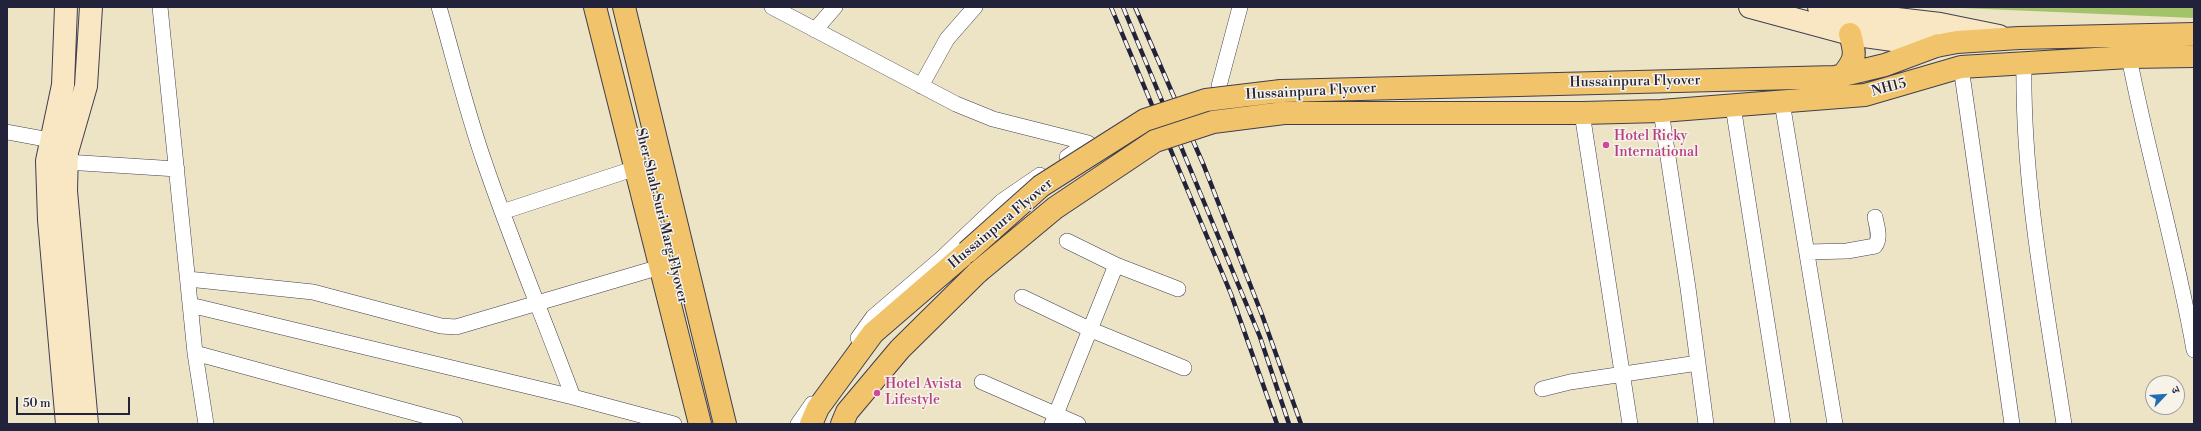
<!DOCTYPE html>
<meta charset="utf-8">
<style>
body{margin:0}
#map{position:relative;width:2201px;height:431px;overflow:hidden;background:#ede4c6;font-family:"Libre Bodoni","Noto Serif Devanagari",serif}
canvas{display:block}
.frame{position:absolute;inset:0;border:8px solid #22223b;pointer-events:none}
.north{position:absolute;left:2145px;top:375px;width:40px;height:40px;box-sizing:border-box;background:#f7f3e8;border:1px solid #a29fa3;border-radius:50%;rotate:65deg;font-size:11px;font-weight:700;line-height:16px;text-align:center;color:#22223b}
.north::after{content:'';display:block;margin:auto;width:14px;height:18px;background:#1f6fb2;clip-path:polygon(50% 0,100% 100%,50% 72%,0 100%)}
.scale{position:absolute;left:16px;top:397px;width:114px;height:18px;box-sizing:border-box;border:2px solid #22223b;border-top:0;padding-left:5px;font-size:12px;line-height:14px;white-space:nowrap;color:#22223b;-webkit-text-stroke:3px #f7f3e8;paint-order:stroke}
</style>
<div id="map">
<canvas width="2201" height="431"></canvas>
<div class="frame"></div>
<div class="north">उ</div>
<div class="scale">50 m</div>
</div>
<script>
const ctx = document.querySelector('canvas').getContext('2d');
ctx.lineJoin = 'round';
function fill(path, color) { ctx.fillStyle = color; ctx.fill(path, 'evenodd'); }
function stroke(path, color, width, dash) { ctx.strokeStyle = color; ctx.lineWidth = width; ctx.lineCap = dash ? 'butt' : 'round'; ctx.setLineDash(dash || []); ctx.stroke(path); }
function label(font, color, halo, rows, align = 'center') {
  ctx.font = font + ' "Libre Bodoni",serif'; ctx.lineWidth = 3; ctx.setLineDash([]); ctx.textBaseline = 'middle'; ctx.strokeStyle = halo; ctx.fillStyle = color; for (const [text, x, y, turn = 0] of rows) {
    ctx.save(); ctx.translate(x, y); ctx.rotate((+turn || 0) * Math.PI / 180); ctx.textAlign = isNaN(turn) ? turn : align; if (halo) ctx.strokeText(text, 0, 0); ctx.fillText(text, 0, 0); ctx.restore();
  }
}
const green = new Path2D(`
 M1939,7H2194V18Z`);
const minor = new Path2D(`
 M160,7L195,353L206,424
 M439,7C454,59 467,113 485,164C512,243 544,319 573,397
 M772,7L956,104L993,119L1088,143
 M815,30L835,7
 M2129,57C2148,155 2177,252 2194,350
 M2024,62C2022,184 2046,304 2064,424
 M1961,67L2012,424
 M921,86L947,39L975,7
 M1219,86L1240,7
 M1782,102L1835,424
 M1733,106L1783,424
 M1661,111L1688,288L1706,424
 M1582,113L1630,424
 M7,132L61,142
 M1067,157L1088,143
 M66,162L177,169
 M502,212L636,168
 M1067,241L1116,265L1178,289
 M1807,252L1847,251L1875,246C1881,238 1877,227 1875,217
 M188,279L313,292L441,326L456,327L660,267
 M1022,297L1089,329L1184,368
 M190,305L573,397L674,424
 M858,338L873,317L942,258L1002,201L1040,175
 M195,353L455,424
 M982,382L1078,424
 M1542,389L1570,382L1698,363
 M798,424L812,404
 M1052,424L1116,265`);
const secondary = new Path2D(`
 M66,7L63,85L47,161L49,220L67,424
 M1750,7L1850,34L1936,46
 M1819,7L1837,12L1940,24L1999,36
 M87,424L66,191L67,152L86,86L91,7`);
const primary = new Path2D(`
 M1842,76C1856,59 1856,55 1850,34
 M1281,91L1835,77L1885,65L1936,46L1957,42L2019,38L2194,34
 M1284,113H1582L1661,111L1865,95L1961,67L2129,57L2194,56
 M811,424L818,408L873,333L967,252
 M842,424L847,412L900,349L978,272`);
const trunk = new Path2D(`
 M595,7L700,424
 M624,7L725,424`);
const rail = new Path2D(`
 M1111,7L1231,294L1277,424
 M1123,7L1260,337L1289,424
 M1135,7L1204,166L1262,315L1301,424`);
const primaryBridge = new Path2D(`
 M967,252L1041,186L1145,120L1206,100L1281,91
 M978,272L1055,208L1155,141L1213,122L1284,113`);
const markers = [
 [1606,145,4,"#d1479c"],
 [877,393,4,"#d1479c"]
];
const streetNames = [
 ["Hussainpura Flyover",1635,82,-1],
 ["NH15",1889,88,-15],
 ["Hussainpura Flyover",1311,92,-3],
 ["Sher Shah Suri Marg Flyover",661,216,76],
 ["Hussainpura Flyover",1001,224,-40]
];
const hotelNames = [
 ["Hotel Ricky",1614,137],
 ["International",1614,153],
 ["Hotel Avista",885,385],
 ["Lifestyle",885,401]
];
fill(green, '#a3c36b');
stroke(minor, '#403f50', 16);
stroke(secondary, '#403f50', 24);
stroke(primary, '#403f50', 24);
stroke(trunk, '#403f50', 24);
stroke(minor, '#fff', 15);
stroke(secondary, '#f9e7c3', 22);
stroke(primary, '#f1c36a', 22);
stroke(trunk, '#f1c36a', 22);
stroke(rail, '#22223b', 4.5);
stroke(rail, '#f7f3e8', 3, [9]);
stroke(primaryBridge, '#403f50', 24, []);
stroke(primaryBridge, '#f1c36a', 22);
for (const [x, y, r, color] of markers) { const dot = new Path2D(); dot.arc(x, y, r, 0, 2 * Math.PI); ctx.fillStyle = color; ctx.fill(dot); stroke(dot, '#f7f3e8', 1.5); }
label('14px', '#22223b', '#f7f3e8', streetNames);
label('14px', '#b23c85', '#f7f3e8', hotelNames, 'left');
</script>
